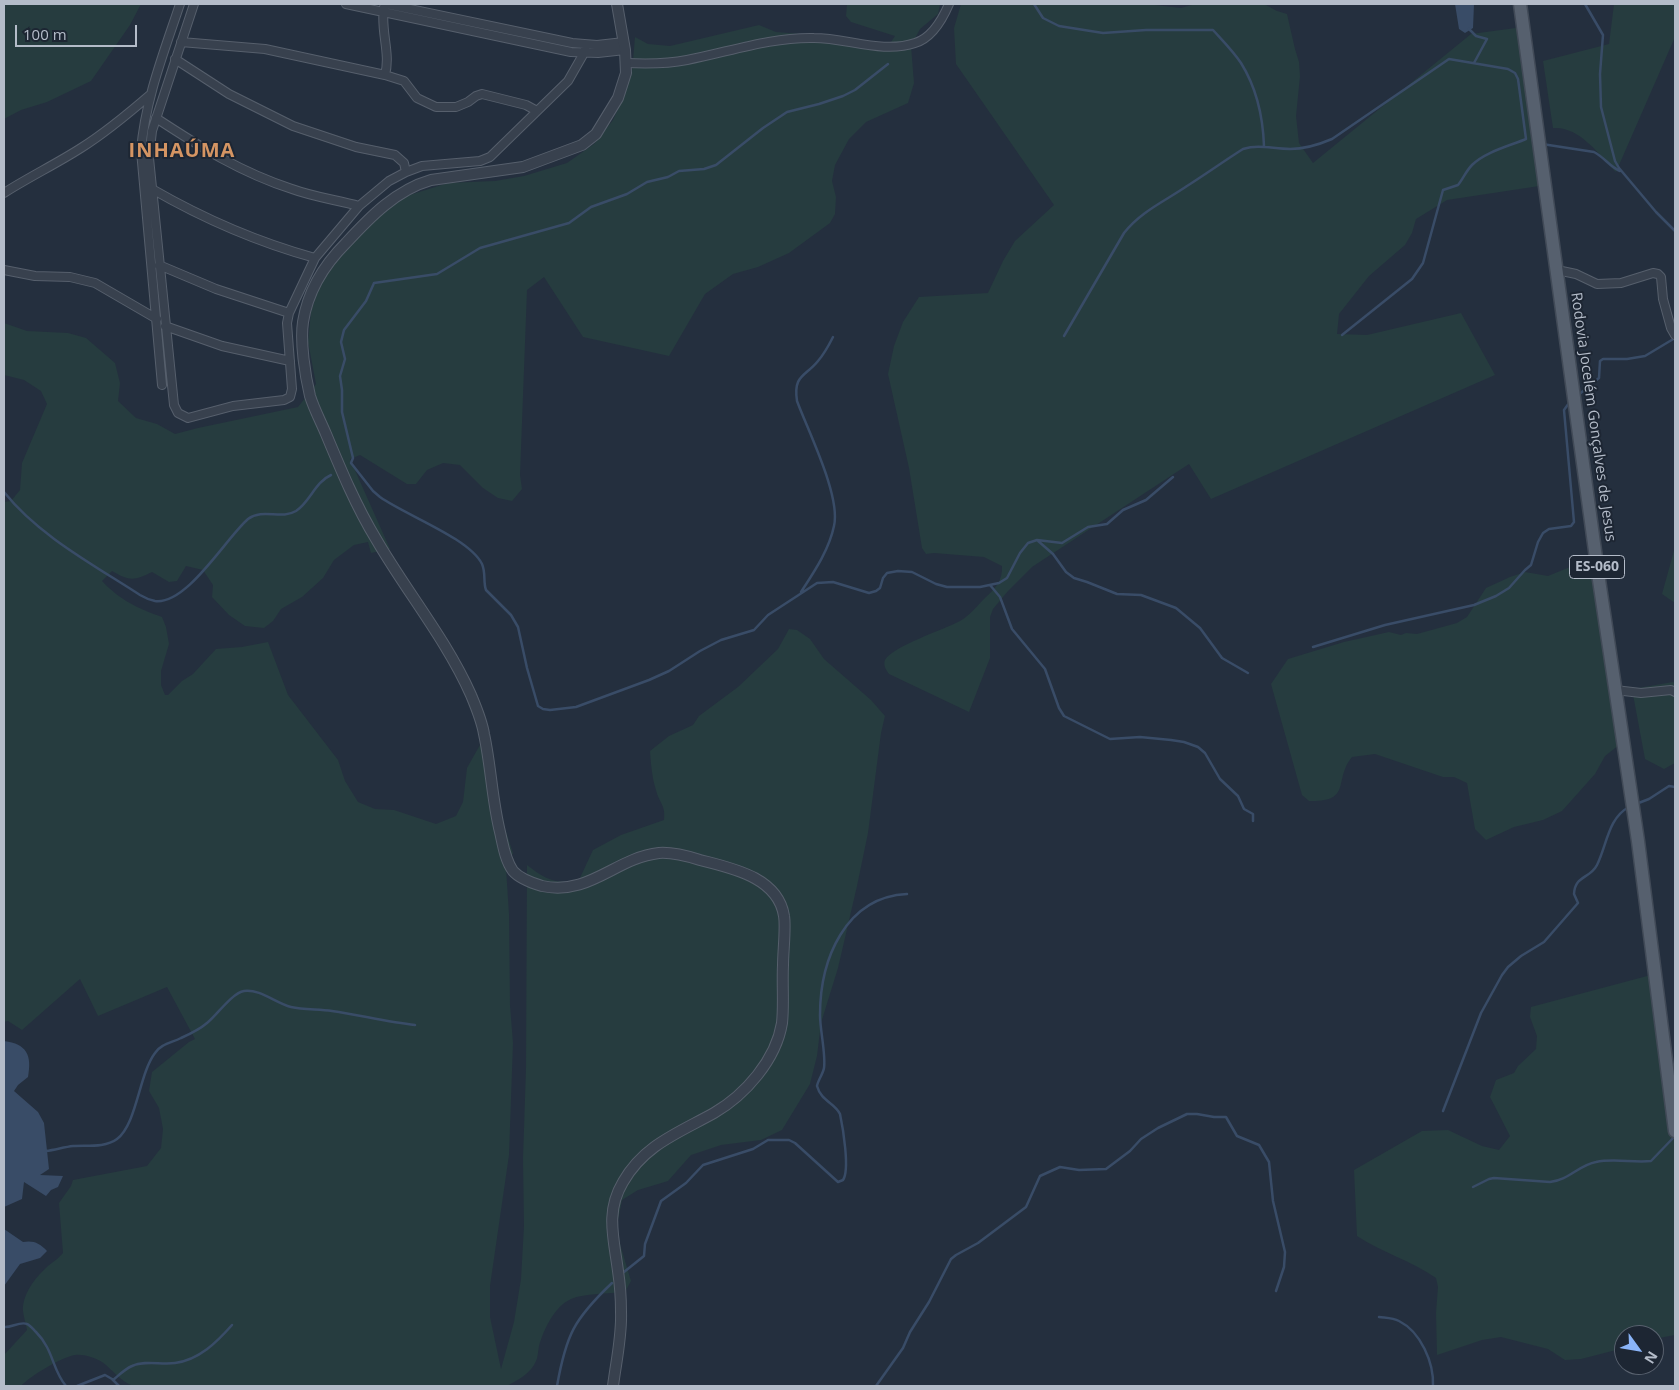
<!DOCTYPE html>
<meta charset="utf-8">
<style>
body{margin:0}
#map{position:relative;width:1679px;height:1390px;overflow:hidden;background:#242f3e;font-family:"Open Sans",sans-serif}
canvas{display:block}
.frame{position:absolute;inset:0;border:5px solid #b4bcc9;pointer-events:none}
.north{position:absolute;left:1614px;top:1325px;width:50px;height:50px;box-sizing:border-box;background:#1d2633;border:1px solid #59626f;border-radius:50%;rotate:122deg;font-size:14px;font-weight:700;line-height:20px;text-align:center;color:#b4bcc9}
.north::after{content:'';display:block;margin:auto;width:18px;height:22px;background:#8ab4f8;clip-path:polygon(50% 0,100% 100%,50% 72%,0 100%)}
.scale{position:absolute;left:15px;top:25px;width:122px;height:22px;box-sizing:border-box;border:2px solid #b4bcc9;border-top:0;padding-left:6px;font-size:15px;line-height:18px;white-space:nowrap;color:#b4bcc9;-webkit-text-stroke:4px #1d2633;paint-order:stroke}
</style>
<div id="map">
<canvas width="1679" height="1390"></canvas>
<div class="frame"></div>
<div class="north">N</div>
<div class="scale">100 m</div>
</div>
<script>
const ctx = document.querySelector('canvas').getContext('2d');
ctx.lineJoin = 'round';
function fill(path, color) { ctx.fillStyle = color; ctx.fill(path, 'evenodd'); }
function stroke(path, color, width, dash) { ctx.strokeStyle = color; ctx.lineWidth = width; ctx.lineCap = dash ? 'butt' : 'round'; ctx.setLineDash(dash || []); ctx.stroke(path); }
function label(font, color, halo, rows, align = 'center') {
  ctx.font = font + ' "Open Sans",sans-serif'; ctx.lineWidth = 4; ctx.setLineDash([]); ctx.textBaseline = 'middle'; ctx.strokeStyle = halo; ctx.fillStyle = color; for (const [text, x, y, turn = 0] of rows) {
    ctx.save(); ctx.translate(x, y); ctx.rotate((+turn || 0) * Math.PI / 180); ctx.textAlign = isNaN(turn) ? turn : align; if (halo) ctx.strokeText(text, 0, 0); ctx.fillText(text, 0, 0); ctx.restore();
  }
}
const green = new Path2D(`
 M4,4H141L130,25L91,81L47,102L21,110L4,119Z
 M847,4H940L938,14L920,29L911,46L914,83L908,103L866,122L849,139L835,165L832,181L836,197L835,214L830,223L789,253L758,267L733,274L705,294L669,356L583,337L544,277L527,290L520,475L522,489L512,501L498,498L483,488L460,465L443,463L427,470L416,484H407L360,455L350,459L390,549L371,553L368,542L354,545L334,560L323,578L302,597L281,609L273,621L264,628L245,626L229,615L212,597L213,585L203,570L186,566L177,581L169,582L152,572C134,581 129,581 112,571L102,581C120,600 137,608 162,617L166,627L169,644L161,671V685L165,695H168L182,681L193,674L216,649L242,647L268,642L288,695L338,760L345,781L358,802L375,809L394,810L436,824L456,816L463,802L467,768L485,736L505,829L513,853L506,868L509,914L510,1005L513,1043L509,1155L490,1286V1317L501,1369L514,1322L521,1279L524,1226L523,1159L526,1068L527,865C545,879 556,885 579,880L593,850L621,835L664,820C666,805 659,803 656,790C652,777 651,765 650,751L669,736L693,725L699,716L738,687L778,649L789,629L797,630L810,639L824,659L871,700L885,716L881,733L868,833L857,886L838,968L821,1023L817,1056L810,1084L782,1130L761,1140L721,1145L691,1155L668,1181L638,1190L622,1200L617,1225L620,1244L631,1281L625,1292C608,1294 585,1293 571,1299C554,1307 544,1329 539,1346C538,1351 538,1357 536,1361C531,1374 517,1380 507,1386H133C120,1381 113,1370 102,1362C95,1358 84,1354 75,1355C62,1357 30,1376 21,1386H4V1355L27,1330C26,1323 22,1313 23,1306C25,1290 37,1276 48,1266C54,1261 58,1259 63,1253L59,1203L71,1186L73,1180L147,1166L161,1148L163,1129L159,1108L149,1091L152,1072L189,1042L195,1039L167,987L98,1016L80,979L22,1030L8,1021L4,1022V502L11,501L20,490L22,463L47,404L41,391L24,380L4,375V323L27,331L68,333L86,338L115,363L120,383L118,401L136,418L157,424L175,434L198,428L298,407L316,384L308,342L311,312L324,272L374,218L400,198L448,183L495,181L524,176L567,163L594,144L613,120L624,96L632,72L635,37L648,44L670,46L759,25L776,32L851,38L882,44L891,42L895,36L851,22L846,16Z
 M961,4H1146L1181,8L1195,4H1264L1277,11L1287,14L1295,49L1299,62L1300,76L1296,116L1299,143L1313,163L1471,34L1516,28L1521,15L1546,185L1447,200L1416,219L1412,233L1405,245L1369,276L1339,314L1337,334L1367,335L1461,313L1495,375L1211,499L1189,464L1032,567L1008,591L993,609L990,617V658L969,712L889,674C886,670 883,665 885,660C893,646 943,630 960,621C969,616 977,606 985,598C995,589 1003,580 1002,566L984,557L934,553L926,554L922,548L909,468L888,374L894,346L903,322L919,297L988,293L1003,261L1015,241L1054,205L956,64L954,28Z
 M1614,4H1675V37L1616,172C1599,155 1580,126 1553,128L1543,61L1609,44Z
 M1675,547V603L1662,594Z
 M1575,565L1593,576L1607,679L1619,745L1605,756L1595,774L1562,811L1543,820L1514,827L1486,840L1475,829L1467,783L1454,777H1443L1375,754L1352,757C1333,780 1353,802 1309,801L1302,795L1271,684L1288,659L1344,642L1389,632L1401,635L1406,633L1417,634L1457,623L1467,617L1486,588L1510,577L1525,572L1548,576Z
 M1673,682L1675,683V763L1664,769L1645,759L1632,689Z
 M1651,975L1675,1127V1335L1654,1339V1335H1624V1348L1581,1359L1565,1360L1548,1349L1501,1337L1482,1340L1437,1355L1436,1313L1438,1287L1436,1278C1410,1260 1383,1253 1357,1236L1354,1170L1422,1131L1448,1130L1482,1146L1499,1150L1510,1136L1490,1097L1496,1080L1514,1073L1518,1066L1536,1049L1537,1036L1530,1017L1531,1007Z`);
const water = new Path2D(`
 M1455,4H1474L1473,28L1465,33L1459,29Z
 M4,1041C27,1044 32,1055 28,1077L18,1085L14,1091L38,1112L44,1123L49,1169L40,1175L63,1176L58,1187L51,1190L46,1196L24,1182L22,1199L4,1207Z
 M4,1229L23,1242C33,1240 40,1243 47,1251L40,1258L20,1264L4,1286Z`);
const stream = new Path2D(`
 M1034,4L1043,18L1059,26L1103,33L1146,30H1213C1222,40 1233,51 1241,63C1256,87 1263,118 1264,146
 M1585,4L1603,35L1600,74L1601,107L1615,161L1619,168L1656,212L1675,231
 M1469,29L1476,36L1487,39L1474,63
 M888,64L855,90L843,96L819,104L787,112L763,128L716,165L704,169L679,171L668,177L647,182L627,194L591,207L569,223L480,248L437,274L374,283L366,301L344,330L341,342L345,359L340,376L342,390V412L353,458L351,463L373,491L380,497C405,515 469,538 482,564C486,573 483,582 486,590L511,615L518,627L527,668L538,706L543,709L550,710L576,707L649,680L669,671L700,651L721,640L754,630L768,615L817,583L833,582L869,593L876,591L880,588L883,578L887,573L898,571L912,572L936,584L947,587H980L999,583L1007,578L1020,553L1028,543L1037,540L1062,543L1088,527L1107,524L1123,510L1146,500L1173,477
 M1542,144L1594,152C1604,157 1610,167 1620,171
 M1342,335L1412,279L1423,263L1443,190L1458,185C1463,179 1466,171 1472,165C1485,152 1509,146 1526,139
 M1064,336L1124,233C1140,212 1165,201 1187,186C1206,174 1224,161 1243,149C1259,144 1273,149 1290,149C1304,149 1318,145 1332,139L1449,59L1508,69L1515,73L1518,79L1526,139
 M1577,396L1599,378L1600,361L1603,359H1627L1645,356L1675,338
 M4,492C39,536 94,565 140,595C145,598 150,600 155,601C187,605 226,538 248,519C263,508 281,520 296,511C310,502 315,482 331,475
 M1037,540L1053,554L1066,572L1074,578L1087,582L1117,594L1141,595L1176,608L1200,628L1222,658L1248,673
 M990,585L1000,597L1012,629L1045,669L1059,708L1064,716L1110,739L1140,737L1171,740L1184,742L1198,747L1205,753L1220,779L1238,796L1244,809L1253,814V821
 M801,592C814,572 829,550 834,526C841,496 808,431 797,401C793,375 805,377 818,361C824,354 829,345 833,337
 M1313,647L1385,625L1474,605L1496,596L1509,588L1525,570L1531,565L1538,542L1543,533L1549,529L1571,526L1574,522L1564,410L1569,403
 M1636,804L1649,799L1669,786L1675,787
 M1443,1111L1481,1013L1502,975L1508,967L1521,956L1544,942L1578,903L1574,894C1575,875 1590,879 1597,865C1607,845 1608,818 1629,807
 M46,1151C55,1150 64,1147 73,1146C86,1145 105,1148 117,1139C137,1124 139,1074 155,1053C161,1044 171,1043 181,1038C190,1034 200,1029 207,1023C217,1015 232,993 244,991C261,989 275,1003 291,1007C304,1010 318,1009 332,1011C360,1015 387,1022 415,1025
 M1473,1187L1489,1179L1494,1178L1550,1182C1569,1180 1579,1165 1596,1162C1614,1158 1633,1163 1651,1161L1675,1136
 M624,1272L644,1256L645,1244L661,1201L686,1183L703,1165L753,1149L768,1140H789L795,1143L838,1182L843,1180C850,1170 843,1128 840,1114C835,1103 821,1101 817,1086C818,1080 823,1074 824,1068C826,1055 820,1030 820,1015C820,960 845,897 907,894
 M1379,1317C1386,1318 1393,1318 1399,1321C1421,1332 1434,1363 1433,1386
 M4,1327C11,1328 20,1321 27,1324C30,1325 33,1329 36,1332C54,1350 52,1370 66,1386
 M113,1380C119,1375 125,1369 132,1366C145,1360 161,1365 175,1363C199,1360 217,1342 232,1325
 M77,1386L105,1375L112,1379L119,1386
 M557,1386C566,1335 574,1319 612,1283
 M876,1386L903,1348L910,1332L929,1302L951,1259L956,1255L978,1243L1026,1207L1040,1176L1060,1167L1079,1170L1106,1169L1130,1151L1141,1139L1158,1128L1187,1114H1197L1214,1117H1226L1237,1136L1259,1145L1269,1162L1273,1201L1285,1252L1284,1267L1276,1291`);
const minor = new Path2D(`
 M194,4L152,131L149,158L174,405L178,413L188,418L233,406L284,400L290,397L292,389L287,323L289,313L315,258L359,206L389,181L406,172L422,166L480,161L490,157L568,81L584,53L586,45
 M346,4L571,52L598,53L625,50
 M386,4L572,43L597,45L624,42
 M384,7C380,30 391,53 385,75
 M181,42L265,49L385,75L404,81L417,98L436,107H456L468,102L476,96L482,94L526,105L537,111
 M175,59L229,94L293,126L356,147L395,155L404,163L406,172
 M626,63C647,64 667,64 687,60C729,52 770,37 814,38C847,38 883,54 915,43C932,38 943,18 949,4
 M156,118C200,147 242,173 292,189C314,197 337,200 359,206
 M152,189C204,219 257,242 315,258
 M4,193C29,177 56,164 81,148C105,133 129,113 151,94
 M159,265L216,289L289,313
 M4,270L35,276L70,277L95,283L157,319
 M1557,270L1576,274L1597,284L1621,283L1653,273L1658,274L1661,277L1663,299L1671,328L1675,335
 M165,326L222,346L290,361
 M162,385L141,151C145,100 164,52 180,4
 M1615,690L1641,693L1671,690L1675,692`);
const tertiary = new Path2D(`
 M613,1386C616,1362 622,1336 621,1312C621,1299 620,1284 618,1271C614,1239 605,1212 623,1182C644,1145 678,1133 714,1113C745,1095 776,1060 782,1023C784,1005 782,984 783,965C783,952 786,927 784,916C778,877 731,868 700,860C687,856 672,852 659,853C615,858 590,896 542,886C532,883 520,879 513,871C505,860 503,845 500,832C492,800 491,766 484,734C482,721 476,707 471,695C446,639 406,591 376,539C356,506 341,470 326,434C321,422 314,409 310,396C305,375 300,342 303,322C308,290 324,265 346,243C370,217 396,190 431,180L523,167L582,145L596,134L618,98L626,73L625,50L617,4`);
const primary = new Path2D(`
 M1520,4L1599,580L1638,841L1675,1131`);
const shields = [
 [1597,567,55]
];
const shieldNames = [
 ["ES-060",1597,567]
];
const streetNames = [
 ["Rodovia Jocelém Gonçalves de Jesus",1593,417,82]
];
const districtNames = [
 ["INHAÚMA",182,151]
];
fill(green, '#263c3f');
fill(water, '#394c67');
stroke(stream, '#394c67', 2.5);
stroke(minor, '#565f6c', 10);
stroke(tertiary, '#565f6c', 12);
stroke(primary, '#414a57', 15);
stroke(minor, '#38414e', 8);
stroke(tertiary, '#38414e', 10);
stroke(primary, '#56606e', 12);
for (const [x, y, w] of shields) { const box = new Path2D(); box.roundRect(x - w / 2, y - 11.5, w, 23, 4); ctx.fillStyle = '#1d2633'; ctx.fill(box); stroke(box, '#b4bcc9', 1); }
label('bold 14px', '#b4bcc9', null, shieldNames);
label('15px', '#b4bcc9', '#1d2633', streetNames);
ctx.letterSpacing = '1px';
label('bold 20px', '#d59563', '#1d2633', districtNames);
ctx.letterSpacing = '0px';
</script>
